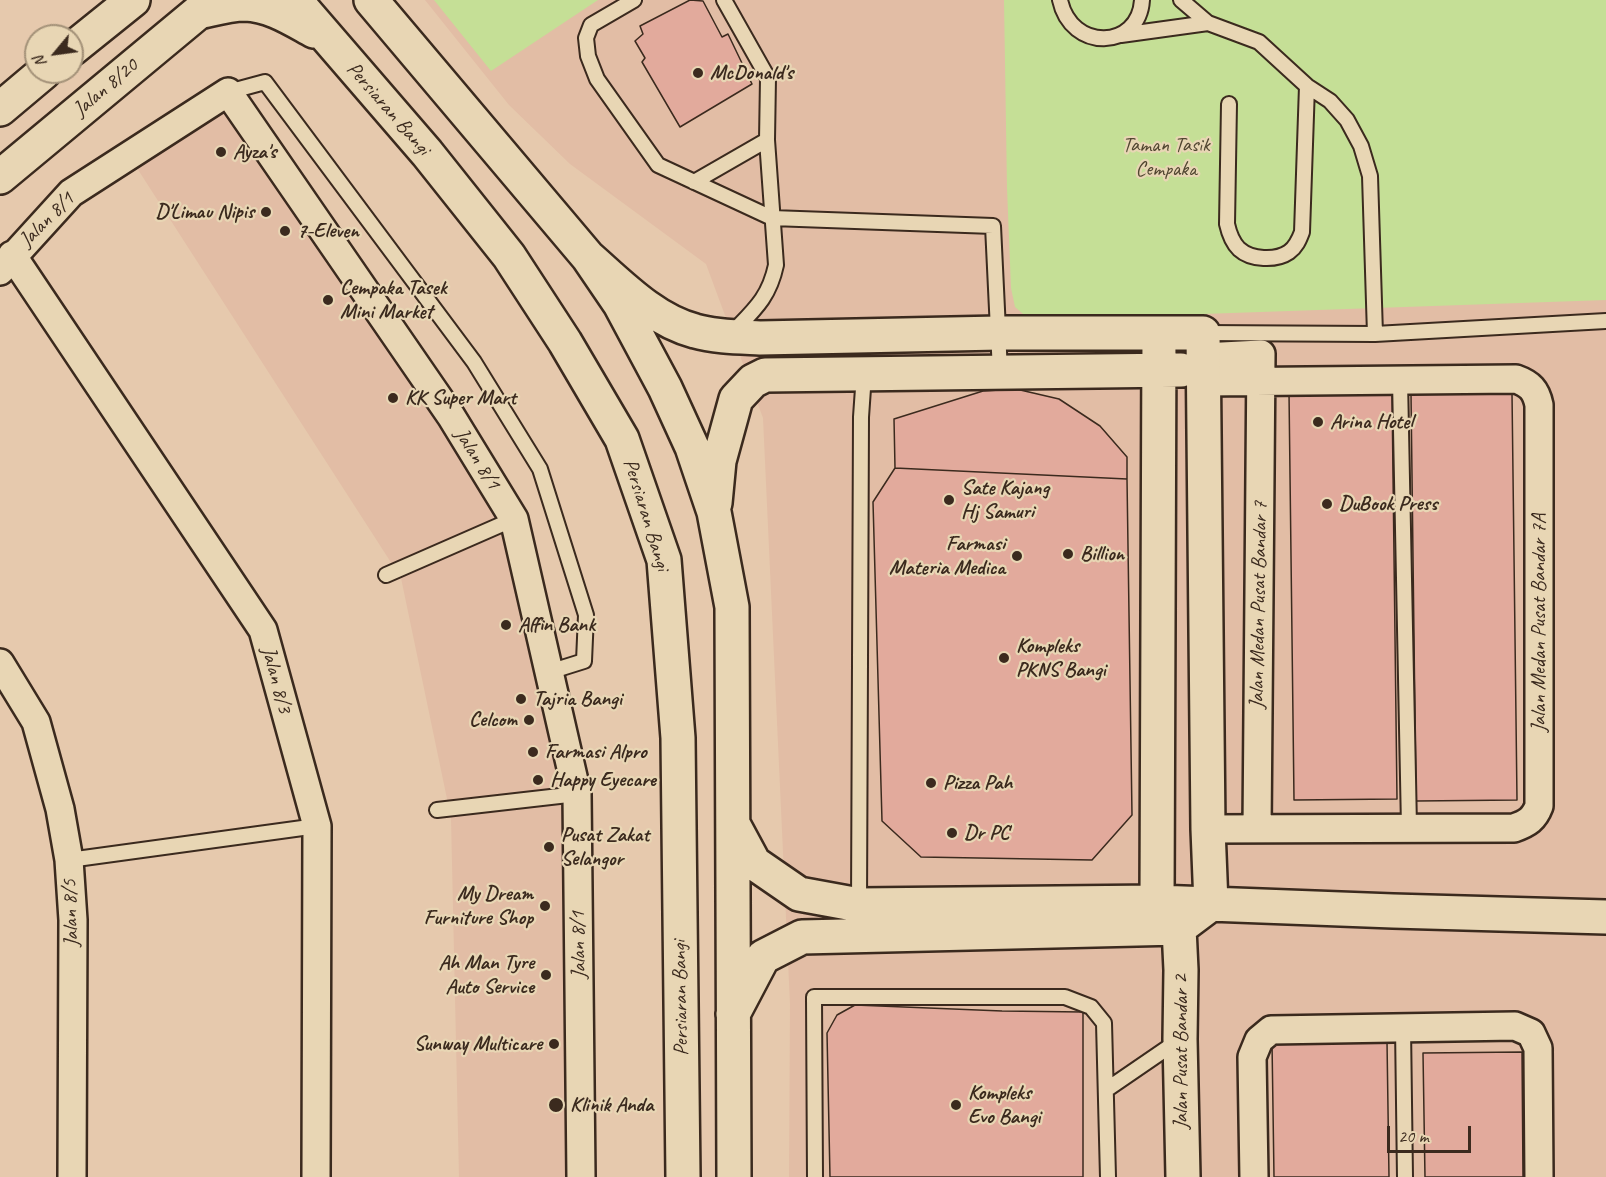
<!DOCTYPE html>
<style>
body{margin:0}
#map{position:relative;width:1606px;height:1177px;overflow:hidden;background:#e6c9ad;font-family:Caveat,sans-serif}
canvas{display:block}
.north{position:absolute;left:24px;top:24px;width:60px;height:60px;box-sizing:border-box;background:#e8d6b4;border:2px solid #a39178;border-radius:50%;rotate:241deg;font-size:16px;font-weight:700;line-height:24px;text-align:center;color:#3b2a1e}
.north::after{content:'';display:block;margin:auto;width:21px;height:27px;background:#3b2a1e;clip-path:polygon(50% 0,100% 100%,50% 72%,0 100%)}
.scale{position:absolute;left:1387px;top:1126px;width:84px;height:27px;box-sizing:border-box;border:3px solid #3b2a1e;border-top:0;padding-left:8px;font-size:18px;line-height:21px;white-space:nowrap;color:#3b2a1e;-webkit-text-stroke:4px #e8d6b4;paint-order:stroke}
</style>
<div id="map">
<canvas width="1606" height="1177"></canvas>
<div class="north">N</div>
<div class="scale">20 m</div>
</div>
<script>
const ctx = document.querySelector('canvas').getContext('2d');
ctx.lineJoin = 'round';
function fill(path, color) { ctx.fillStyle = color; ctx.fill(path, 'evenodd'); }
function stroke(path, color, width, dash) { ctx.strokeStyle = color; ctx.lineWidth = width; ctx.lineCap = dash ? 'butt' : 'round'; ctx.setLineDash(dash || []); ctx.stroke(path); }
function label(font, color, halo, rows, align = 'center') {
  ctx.font = font + ' Caveat,sans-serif'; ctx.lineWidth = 4.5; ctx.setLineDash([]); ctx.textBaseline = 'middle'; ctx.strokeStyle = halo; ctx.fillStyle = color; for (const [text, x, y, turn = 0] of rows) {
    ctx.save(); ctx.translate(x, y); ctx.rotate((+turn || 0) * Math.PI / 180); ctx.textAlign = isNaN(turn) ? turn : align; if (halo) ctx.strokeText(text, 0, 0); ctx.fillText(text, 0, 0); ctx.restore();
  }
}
const built = new Path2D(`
 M425,0H1606V1177H789L790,1004L763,418L706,264L570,164L509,105Z
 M223,108L458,448L509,533L567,803L572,1177H459L451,818L401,578L135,165Z`);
const green = new Path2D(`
 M434,0H598L491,71Z
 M1004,0H1606V300L1030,320L1015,307L1011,288L1007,188Z`);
const building = new Path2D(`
 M690,0L703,1L722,37L728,34L752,84L680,127L642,62L645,58L635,41L643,34L640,26Z
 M1016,389L1059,399L1100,426L1127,457V479L895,468L894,419L983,391Z
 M1289,393H1392L1397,799L1294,800Z
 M1512,393L1517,800L1416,801L1411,394Z
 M895,468L1127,479L1132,815L1092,860L921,857L882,821L873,502Z
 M855,1005L1002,1011L1083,1012V1177H830L827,1033L837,1015Z
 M1387,1041L1389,1177H1274L1272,1042Z
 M1522,1052L1523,1177H1425L1423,1053Z`);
const lane = new Path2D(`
 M634,0L591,25L586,38L588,56L597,79L658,165L772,218L993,226L1000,372
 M724,0L768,78L767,140L776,265C769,298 754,310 732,333
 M1060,0C1071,52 1139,50 1142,0
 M1181,0L1208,23L1259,42L1307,86L1330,101L1347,120L1361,146L1370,176L1375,334
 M1121,35L1208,23
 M228,92L265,82L474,362L540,469L586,615L584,661L549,672
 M1229,104L1227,224C1229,233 1232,242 1239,249C1251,260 1276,261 1289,252C1296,247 1299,240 1302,232L1307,86
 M694,182L767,140
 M1203,333L1375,334L1606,321
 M1400,380L1409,827
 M386,575L514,519
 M437,810L577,794
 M69,860L317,826
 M859,905L861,417L864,374
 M1403,1027L1405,1177
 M1106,1090L1179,1040
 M815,1177L814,997H1065L1091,1007L1104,1023L1108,1177`);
const street = new Path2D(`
 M12,255L263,630L317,826L316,1177
 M0,271L71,193L228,92L451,416L514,519L577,794L581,1177
 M1203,357L1261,354L1257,829
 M1203,382L1516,379C1530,384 1536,390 1539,405V806C1534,819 1528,823 1514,828L1208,829
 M0,663L36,722L60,809L69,860L73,920L72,1177
 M1254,1177L1252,1057L1259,1040L1271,1030L1515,1026L1531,1033L1538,1048L1539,1177`);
const secondary = new Path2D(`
 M295,0L427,153L509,256L565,342L622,439L664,560L678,738L683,1177
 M371,0L588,257L620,304L665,388L692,447L714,512L732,607L734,1177
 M199,12C213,9 230,4 245,4C271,5 292,19 314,31
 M72,49L133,0
 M0,109L44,72
 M0,177L213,0
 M588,257C620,285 653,320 695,331C716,337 739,337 760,338L999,333H1203L1208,829L1211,904L1179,928L802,937L763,957L733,1014
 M1159,333L1157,902L1171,918
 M715,503L719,461L736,399L753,381L765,375L1181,370
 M733,824L754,863L799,894L859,905L1157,902L1393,911L1606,917
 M1179,928L1181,970L1180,1039L1183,1177`);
const markers = [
 [698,73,6,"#3b2a1e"],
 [221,152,6,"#3b2a1e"],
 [266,212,6,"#3b2a1e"],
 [285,231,6,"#3b2a1e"],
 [328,300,6,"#3b2a1e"],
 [393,398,6,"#3b2a1e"],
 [1318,422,6,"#3b2a1e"],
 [949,500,6,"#3b2a1e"],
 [1327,504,6,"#3b2a1e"],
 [1068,554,6,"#3b2a1e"],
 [1017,556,6,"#3b2a1e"],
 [506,625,6,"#3b2a1e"],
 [1004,658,6,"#3b2a1e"],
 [521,699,6,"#3b2a1e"],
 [529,720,6,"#3b2a1e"],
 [533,752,6,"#3b2a1e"],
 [538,780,6,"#3b2a1e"],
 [931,783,6,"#3b2a1e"],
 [952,833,6,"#3b2a1e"],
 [549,847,6,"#3b2a1e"],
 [545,906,6,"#3b2a1e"],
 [546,975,6,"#3b2a1e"],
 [554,1044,6,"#3b2a1e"],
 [556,1105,8,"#3b2a1e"],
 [956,1105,6,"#3b2a1e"]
];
const poiNames = [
 ["McDonald's",710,73],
 ["Ayza's",233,152],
 ["D'Limau Nipis",254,212,"right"],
 ["7-Eleven",297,231],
 ["Cempaka Tasek",340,288],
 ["Mini Market",340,312],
 ["KK Super Mart",405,398],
 ["Arina Hotel",1330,422],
 ["Sate Kajang",961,488],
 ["Hj Samuri",961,512],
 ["DuBook Press",1339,504],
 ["Farmasi",1005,544,"right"],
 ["Materia Medica",1005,568,"right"],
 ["Billion",1080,554],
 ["Affin Bank",518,625],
 ["Kompleks",1016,646],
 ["PKNS Bangi",1016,670],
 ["Tajria Bangi",533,699],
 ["Celcom",517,720,"right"],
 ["Farmasi Alpro",545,752],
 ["Happy Eyecare",550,780],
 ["Pizza Pah",943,783],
 ["Dr PC",964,833],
 ["Pusat Zakat",561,835],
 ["Selangor",561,859],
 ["My Dream",533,894,"right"],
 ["Furniture Shop",533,918,"right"],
 ["Ah Man Tyre",534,963,"right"],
 ["Auto Service",534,987,"right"],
 ["Sunway Multicare",542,1044,"right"],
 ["Kompleks",968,1093],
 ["Evo Bangi",968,1117],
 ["Klinik Anda",570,1105]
];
const streetNames = [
 ["Jalan 8/20",106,88,-40],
 ["Persiaran Bangi",388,109,49],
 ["Jalan 8/1",47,220,-45],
 ["Jalan 8/1",477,459,58],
 ["Persiaran Bangi",646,515,73],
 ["Jalan Medan Pusat Bandar 7",1259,605,-89],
 ["Jalan Medan Pusat Bandar 7A",1539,623,-90],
 ["Jalan 8/3",276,680,75],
 ["Jalan 8/5",71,913,-92],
 ["Jalan 8/1",579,945,-91],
 ["Persiaran Bangi",681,998,-91],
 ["Jalan Pusat Bandar 2",1181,1052,-90]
];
const parkNames = [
 ["Taman Tasik",1166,145],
 ["Cempaka",1166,169]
];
fill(built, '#e2bda5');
fill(green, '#c5df96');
fill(building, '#e2aa9c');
stroke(building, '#3b2a1e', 1.5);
stroke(lane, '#3b2a1e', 18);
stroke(street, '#3b2a1e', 32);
stroke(secondary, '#3b2a1e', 38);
stroke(lane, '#e8d6b4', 14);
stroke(street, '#e8d6b4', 27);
stroke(secondary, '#e8d6b4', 33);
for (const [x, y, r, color] of markers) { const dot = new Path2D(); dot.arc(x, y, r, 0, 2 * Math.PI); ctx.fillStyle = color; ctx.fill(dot); stroke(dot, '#e8d6b4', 2); }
label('bold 21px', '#3b2a1e', '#e8d6b4', poiNames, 'left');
label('21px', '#3b2a1e', '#e8d6b4', streetNames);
label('21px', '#504530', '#e8d6b4', parkNames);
</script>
